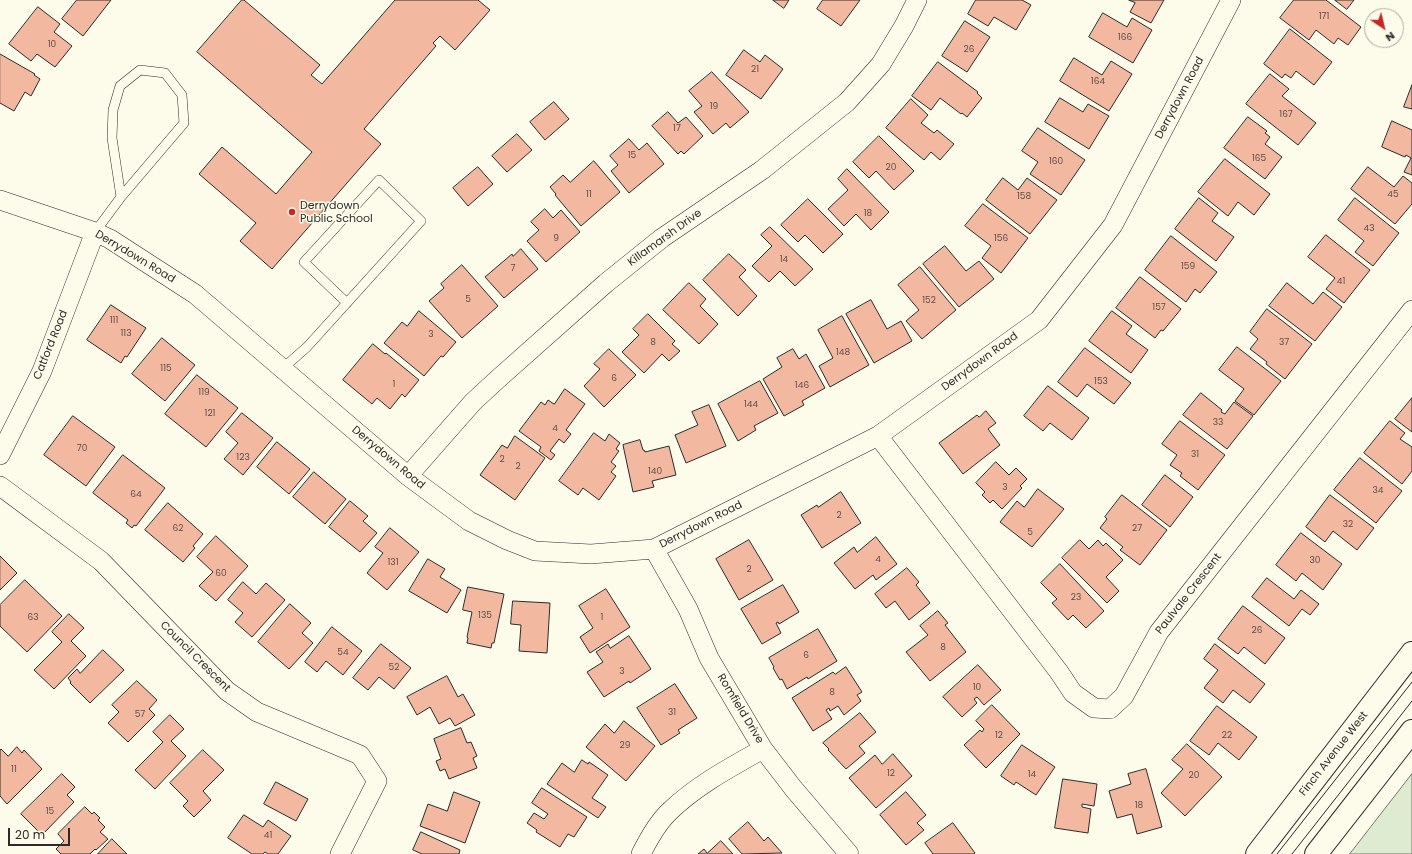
<!DOCTYPE html>
<style>
body{margin:0}
#map{position:relative;width:1412px;height:854px;overflow:hidden;background:#fdfbea;font-family:Poppins,sans-serif}
canvas{display:block}
.north{position:absolute;left:1364px;top:8px;width:40px;height:40px;box-sizing:border-box;background:#fdfbea;border:1px solid #a9a89e;border-radius:50%;rotate:145deg;font-size:11px;font-weight:700;line-height:16px;text-align:center;color:#2b2b2b}
.north::after{content:'';display:block;margin:auto;width:14px;height:18px;background:#c62828;clip-path:polygon(50% 0,100% 100%,50% 72%,0 100%)}
.scale{position:absolute;left:8px;top:828px;width:62px;height:18px;box-sizing:border-box;border:2px solid #2b2b2b;border-top:0;padding-left:5px;font-size:12px;line-height:14px;white-space:nowrap;color:#2b2b2b;-webkit-text-stroke:3px #fdfbea;paint-order:stroke}
</style>
<div id="map">
<canvas width="1412" height="854"></canvas>
<div class="north">N</div>
<div class="scale">20 m</div>
</div>
<script>
const ctx = document.querySelector('canvas').getContext('2d');
ctx.lineJoin = 'round';
function fill(path, color) { ctx.fillStyle = color; ctx.fill(path, 'evenodd'); }
function stroke(path, color, width, dash) { ctx.strokeStyle = color; ctx.lineWidth = width; ctx.lineCap = dash ? 'butt' : 'round'; ctx.setLineDash(dash || []); ctx.stroke(path); }
function label(font, color, halo, rows, align = 'center') {
  ctx.font = font + ' Poppins,sans-serif'; ctx.lineWidth = 3; ctx.setLineDash([]); ctx.textBaseline = 'middle'; ctx.strokeStyle = halo; ctx.fillStyle = color; for (const [text, x, y, turn = 0] of rows) {
    ctx.save(); ctx.translate(x, y); ctx.rotate((+turn || 0) * Math.PI / 180); ctx.textAlign = isNaN(turn) ? turn : align; if (halo) ctx.strokeText(text, 0, 0); ctx.fillText(text, 0, 0); ctx.restore();
  }
}
const green = new Path2D(`
 M1412,774V854H1350Z`);
const building = new Path2D(`
 M77,0H111L83,36L62,19Z
 M242,0H244L320,65L311,75L322,84L395,0H478L490,10L455,50L440,36L433,43L436,46L364,129L381,144L272,269L240,241L256,223L199,174L222,147L276,194L312,152L197,52Z
 M773,0H789L784,8Z
 M823,0H860L841,26L817,9Z
 M976,0H1022L1031,5L1016,30L994,17L988,26L968,14Z
 M1129,0H1164L1151,23L1130,12L1135,3Z
 M1294,0H1326L1361,27L1348,45L1338,38L1334,44L1316,30L1309,40L1280,18Z
 M1335,0H1354L1347,9Z
 M38,7L60,24L54,32L72,46L55,67L37,54L31,61L9,44Z
 M1103,13L1127,27L1132,18L1152,30L1133,63L1089,37Z
 M965,21L990,37L967,72L942,56Z
 M1290,29L1332,62L1314,85L1296,71L1291,78L1285,74L1282,78L1264,64Z
 M744,50L760,62L765,55L783,69L761,99L726,75Z
 M0,54L35,74L34,75L40,79L31,96L25,92L14,111L0,103Z
 M1074,58L1102,75L1111,61L1132,74L1109,111L1060,81Z
 M938,62L978,92L977,93L982,98L967,117L962,113L961,114L940,98L931,110L912,96Z
 M712,72L749,112L730,128L726,123L713,134L694,112L702,106L689,91Z
 M1270,74L1289,89L1282,96L1316,123L1298,145L1246,104Z
 M1412,85V109L1404,107Z
 M1060,98L1083,112L1088,104L1109,116L1089,149L1045,122Z
 M911,99L928,115L921,123L934,133L937,130L954,144L940,160L931,152L924,160L886,128Z
 M554,102L569,119L545,140L530,122Z
 M668,112L678,123L686,117L703,136L684,154L681,151L678,154L652,126Z
 M1248,117L1267,131L1265,133L1270,137L1265,144L1282,157L1265,179L1224,148Z
 M1392,121L1412,130V175L1404,172L1411,158L1406,155L1405,157L1382,147Z
 M1038,128L1085,160L1061,195L1030,174L1038,162L1022,151Z
 M517,134L532,150L507,172L492,156Z
 M879,136L914,171L894,190L876,171L869,178L853,162Z
 M629,139L639,150L647,143L664,164L629,193L611,171L618,165L610,156Z
 M1225,159L1270,194L1254,215L1238,202L1228,216L1198,192Z
 M594,161L620,192L581,226L555,195L556,194L550,187L563,175L570,182Z
 M478,167L493,184L468,206L453,188Z
 M1368,167L1394,187L1403,176L1412,183V204L1395,224L1351,189Z
 M847,169L889,212L871,230L856,214L844,226L828,209L848,190L838,179Z
 M1003,178L1018,190L1027,178L1057,200L1030,234L986,200Z
 M1199,198L1218,213L1212,221L1234,237L1216,261L1175,229Z
 M1355,198L1399,233L1373,266L1355,252L1364,241L1338,220Z
 M808,199L843,234L823,253L805,235L798,242L781,225Z
 M983,204L1028,238L1001,273L982,258L991,246L965,226Z
 M545,209L553,218L561,210L580,232L546,262L527,241L539,230L531,222Z
 M770,227L813,269L795,286L780,271L769,282L752,266L772,246L761,235Z
 M1326,235L1370,270L1344,303L1326,289L1335,278L1308,257Z
 M1171,236L1217,272L1200,293L1195,289L1186,302L1145,270Z
 M945,246L966,271L979,261L994,279L959,307L923,264Z
 M521,249L538,269L504,298L485,277L512,254L513,256Z
 M729,254L746,270L739,277L757,296L738,316L703,280Z
 M462,265L498,306L462,338L429,301L444,288L441,284Z
 M920,267L956,310L922,339L906,321L919,310L898,285Z
 M1140,277L1181,309L1163,331L1161,330L1155,338L1116,308Z
 M689,283L706,299L700,306L718,324L699,344L663,310Z
 M1287,283L1313,304L1323,292L1342,307L1315,341L1269,306Z
 M871,300L887,329L901,321L912,341L874,363L846,314Z
 M111,305L146,328L127,357L125,356L121,363L87,340Z
 M1267,309L1312,344L1285,379L1266,364L1267,362L1250,349L1258,339L1250,332Z
 M419,311L456,342L443,357L441,356L424,376L384,343L402,322L407,326Z
 M1112,311L1132,326L1126,334L1148,350L1131,373L1089,341Z
 M648,314L675,341L672,344L680,351L669,361L662,354L644,373L622,352L639,335L633,329Z
 M842,316L869,365L830,387L819,366L833,358L818,330Z
 M162,338L195,365L165,401L132,374Z
 M373,344L385,354L386,353L419,380L405,397L402,394L390,409L377,398L372,404L343,380Z
 M1237,347L1281,381L1254,415L1235,401L1244,389L1219,370Z
 M1085,348L1131,383L1114,404L1087,384L1077,397L1058,382Z
 M609,349L636,375L604,407L584,386L600,369L594,364Z
 M793,349L799,359L806,354L825,388L802,401L804,405L784,416L763,379L782,367L777,358Z
 M197,375L238,408L206,447L165,414Z
 M760,381L778,413L754,426L756,430L738,441L718,404Z
 M1048,386L1089,418L1072,440L1050,423L1043,431L1024,416Z
 M565,389L585,404L566,430L571,434L564,443L559,439L550,451L555,455L551,460L539,451L541,447L519,431L541,402L545,405L548,400L554,404Z
 M1201,393L1222,410L1221,412L1225,414L1234,402L1253,416L1227,449L1183,415Z
 M1412,398V432L1395,419Z
 M709,405L726,446L686,463L675,435L698,425L692,412Z
 M986,411L996,423L988,429L1000,445L963,474L939,443L977,415L979,417Z
 M242,413L273,438L243,475L224,459L238,443L226,432Z
 M73,416L115,447L86,486L44,455Z
 M1180,421L1225,455L1198,490L1180,476L1182,473L1170,465L1177,455L1162,444Z
 M1390,421L1405,433L1400,439L1412,447V471L1402,484L1364,453Z
 M594,433L605,441L609,434L620,443L616,449L619,451L611,462L616,466L611,472L616,476L599,500L583,488L578,495L559,481Z
 M515,436L545,458L515,500L480,475L502,445L507,448Z
 M640,440L643,450H644L645,452L669,446L676,475L652,481L654,487L633,492L623,445Z
 M277,442L310,469L289,494L257,467Z
 M123,455L165,488L136,526L134,525L132,528L126,523L128,520L93,493Z
 M1360,458L1402,491L1376,523L1334,490Z
 M996,462L1009,475L1016,468L1027,479L1020,486L1022,488L1002,509L993,500L990,503L982,495L985,492L976,483Z
 M314,472L346,499L325,524L293,497Z
 M1165,475L1193,497L1170,527L1142,505Z
 M1038,489L1064,509L1032,547L1000,522L1017,501L1024,507Z
 M841,492L861,523L822,548L801,515L817,505L818,507Z
 M1122,495L1167,530L1140,565L1120,550L1123,547L1100,528L1107,519L1105,517Z
 M1330,495L1374,528L1357,550L1333,531L1325,542L1306,527Z
 M350,501L368,516L363,521L377,533L360,552L329,527Z
 M168,503L203,534L193,546L195,548L183,562L145,530Z
 M390,528L419,552L387,590L367,573L383,553L375,547Z
 M1301,533L1342,564L1323,590L1302,573L1296,581L1276,565Z
 M216,536L248,566L216,601L199,586L213,572L197,557Z
 M876,537L897,564L876,580L873,575L855,589L834,563L854,547L857,552Z
 M749,540L773,580L739,600L716,559Z
 M1080,540L1089,549L1098,540L1103,546L1106,543L1123,560L1106,577L1119,591L1107,603L1062,558Z
 M0,556L17,573L0,590Z
 M428,559L445,569L440,577L461,590L447,613L409,591Z
 M1060,564L1104,611L1086,628L1073,615L1068,620L1052,603L1057,599L1041,583Z
 M907,568L919,582L916,585L930,603L909,620L895,601L886,608L875,594Z
 M1267,578L1294,599L1301,590L1319,604L1310,615L1302,609L1289,626L1252,597Z
 M25,580L62,616L27,652L0,626V605Z
 M243,582L256,594L266,583L285,600L252,637L235,622L243,613L228,600Z
 M783,585L799,612L779,624L778,622L776,623L781,633L762,644L741,609Z
 M468,587L504,594L494,643H492L491,648L467,643L468,638L467,637L472,612L463,610Z
 M606,589L630,627L590,653L580,637L593,628L579,606Z
 M513,601L550,603L547,653L519,651L521,625L511,624Z
 M290,604L311,623L302,633L313,643L289,669L258,642Z
 M1243,606L1285,638L1265,664L1244,647L1238,654L1218,639Z
 M938,611L948,623L945,625L966,652L930,681L906,652L928,635L920,626Z
 M69,614L84,628L71,641L86,656L54,689L34,670L62,642L52,632Z
 M332,627L362,651L343,675L326,661L317,672L305,662Z
 M818,629L837,661L808,679L807,677L787,689L782,679L780,680L773,668L774,667L769,658Z
 M629,636L651,669L630,683L629,681L604,697L587,672L603,662L596,652L608,644L610,648Z
 M381,644L411,668L394,689L379,677L368,690L353,678Z
 M1215,644L1265,684L1250,703L1233,690L1223,703L1204,688L1218,670L1204,659Z
 M103,650L124,670L90,703L70,683L71,682L68,678L77,669L80,673Z
 M978,665L1001,690L984,705L977,697L974,699L977,703L962,717L943,697Z
 M846,667L862,692L857,695L861,701L844,715L838,706L830,711L829,708L826,710L832,719L813,731L792,698L833,672L835,674Z
 M447,676L458,697L463,694L475,715L455,726L450,718L439,724L430,707L417,715L407,697Z
 M137,681L157,700L149,709L155,715L128,742L108,723L119,712L112,705Z
 M675,684L697,718L678,730L680,733L661,745L637,708Z
 M992,705L1020,734L986,768L964,745L980,730L982,732L984,729L976,721Z
 M1217,706L1257,737L1239,760L1218,743L1209,755L1190,741Z
 M860,713L876,732L859,746L865,753L846,769L828,750L829,749L823,743Z
 M170,715L184,729L171,741L186,756L155,789L135,770L163,742L153,732Z
 M624,721L655,746L626,781L586,747L605,724L614,733Z
 M461,728L467,743L471,742L477,756L473,758L477,768L449,779L445,769L440,771L436,761L441,759L434,739Z
 M1187,744L1222,777L1185,816L1161,793L1183,769L1172,760Z
 M1022,745L1055,767L1036,795L1016,782L1014,785L1001,776Z
 M17,747L22,753L24,750L42,769L7,804L0,796V750L1,749L8,756Z
 M203,750L224,770L203,791L211,800L194,817L183,806L188,801L170,783Z
 M893,754L912,776L876,808L849,778L875,755L882,764Z
 M582,760L588,764L589,762L608,775L592,798L606,807L598,818L547,784L562,763L574,772Z
 M1146,769L1162,827L1137,834L1132,814L1117,818L1109,791L1131,784L1128,774Z
 M62,774L75,787L67,795L74,802L42,835L21,814Z
 M1063,779L1097,784L1094,806L1082,804V807L1091,809L1088,833L1055,828Z
 M276,782L308,799L296,821L264,804Z
 M542,788L587,817L574,837L568,834L560,847L536,832L537,830L527,823L534,813L544,819L548,814L532,803Z
 M454,792L480,802L465,843L420,826L428,804L447,811Z
 M906,792L926,815L917,823L924,830L906,845L880,815Z
 M85,807L92,814L94,812L100,818L98,820L105,827L100,832L108,839L96,850L95,849L90,854H61L56,849L64,841L58,834Z
 M244,815L263,827L268,820L291,836L278,854H268L265,852L263,854H252L228,838Z
 M748,822L764,841L768,837L782,853L742,854L729,839Z
 M953,823L975,853L974,854H933L925,843Z
 M421,832L460,850L459,854H422L413,850Z
 M112,839L127,854H98Z
 M721,841L733,854H698L704,849L707,853Z`);
const service = new Path2D(`
 M95,232L121,197L184,123L182,95L165,73L140,70L120,86L113,110L112,138L121,197
 M282,369L307,347L421,221L379,180L304,262L347,303`);
const minor = new Path2D(`
 M0,200L95,232L110,239L195,294L408,476L469,521L507,540L535,551L591,554L654,549L878,436L1039,320L1113,225L1231,0
 M878,436L1059,672L1073,693L1094,708L1110,709L1124,696L1159,632L1412,310
 M0,455L42,371L95,232
 M408,476L473,402L499,378L606,283L662,238L762,170L847,102L881,64L904,26L917,0
 M0,486L101,561L227,691L257,712L360,755L377,781L340,854
 M654,549L688,609L709,658L763,749L793,788L849,854
 M641,854C648,840 659,821 670,811C697,785 731,767 763,749`);
const secondary = new Path2D(`
 M1257,854L1412,653
 M1316,854L1412,731`);
const tram = new Path2D(`
 M1277,854L1412,682
 M1292,854L1412,701`);
const markers = [
 [292,212,4,"#c62828"]
];
const numberNames = [
 ["171",1324,17],
 ["166",1125,38],
 ["10",52,45],
 ["26",969,50],
 ["21",755,70],
 ["164",1098,82],
 ["19",714,107],
 ["167",1286,115],
 ["17",677,129],
 ["15",632,156],
 ["165",1259,159],
 ["160",1056,162],
 ["20",891,168],
 ["11",589,195],
 ["45",1393,195],
 ["158",1024,197],
 ["18",868,214],
 ["43",1369,229],
 ["9",556,239],
 ["156",1001,239],
 ["14",784,260],
 ["159",1188,267],
 ["7",513,269],
 ["41",1341,282],
 ["5",468,300],
 ["152",929,301],
 ["157",1159,308],
 ["111",114,321],
 ["113",126,334],
 ["3",431,335],
 ["8",653,343],
 ["37",1284,343],
 ["148",843,353],
 ["115",166,369],
 ["6",614,379],
 ["153",1101,382],
 ["1",394,385],
 ["146",802,386],
 ["119",204,393],
 ["144",751,405],
 ["121",210,414],
 ["33",1218,423],
 ["4",555,429],
 ["70",82,449],
 ["31",1195,455],
 ["123",243,458],
 ["2",502,460],
 ["2",518,467],
 ["140",655,472],
 ["3",1005,488],
 ["34",1378,491],
 ["64",136,495],
 ["2",839,516],
 ["32",1348,525],
 ["62",178,529],
 ["27",1137,529],
 ["5",1030,533],
 ["4",878,560],
 ["30",1315,561],
 ["131",393,563],
 ["2",749,570],
 ["60",221,574],
 ["23",1076,598],
 ["135",485,616],
 ["63",33,618],
 ["1",602,618],
 ["26",1257,631],
 ["8",943,648],
 ["54",343,653],
 ["6",806,656],
 ["52",394,668],
 ["3",622,672],
 ["10",977,688],
 ["8",832,693],
 ["31",672,713],
 ["57",140,715],
 ["12",999,736],
 ["22",1227,736],
 ["29",625,746],
 ["11",14,770],
 ["12",891,774],
 ["14",1032,775],
 ["20",1194,776],
 ["18",1139,806],
 ["15",50,812],
 ["41",268,836]
];
const streetNames = [
 ["Derrydown Road",1180,98,-62],
 ["Killamarsh Drive",665,238,-36],
 ["Derrydown Road",135,257,31],
 ["Catford Road",51,345,-68],
 ["Derrydown Road",980,362,-36],
 ["Derrydown Road",388,458,40],
 ["Derrydown Road",701,525,-27],
 ["Paulvale Crescent",1189,594,-52],
 ["Council Crescent",195,657,45],
 ["Romfield Drive",740,709,59],
 ["Finch Avenue West",1334,754,-52]
];
const poiNames = [
 ["Derrydown",300,206],
 ["Public School",300,219]
];
fill(green, '#deebd1');
stroke(green, '#74746e', 1);
fill(building, '#f2b8a0');
stroke(building, '#2b2b2b', 1);
stroke(service, '#2b2b2b', 10);
stroke(minor, '#2b2b2b', 20);
stroke(secondary, '#2b2b2b', 24);
stroke(service, '#fdfbea', 9);
stroke(minor, '#fdfbea', 19);
stroke(secondary, '#fdfbea', 22);
stroke(tram, '#2b2b2b', 1);
for (const [x, y, r, color] of markers) { const dot = new Path2D(); dot.arc(x, y, r, 0, 2 * Math.PI); ctx.fillStyle = color; ctx.fill(dot); stroke(dot, '#fdfbea', 1.5); }
label('9px', '#5d4e48', null, numberNames);
label('11px', '#2b2b2b', '#fdfbea', streetNames);
label('11px', '#2b2b2b', '#fdfbea', poiNames, 'left');
</script>
